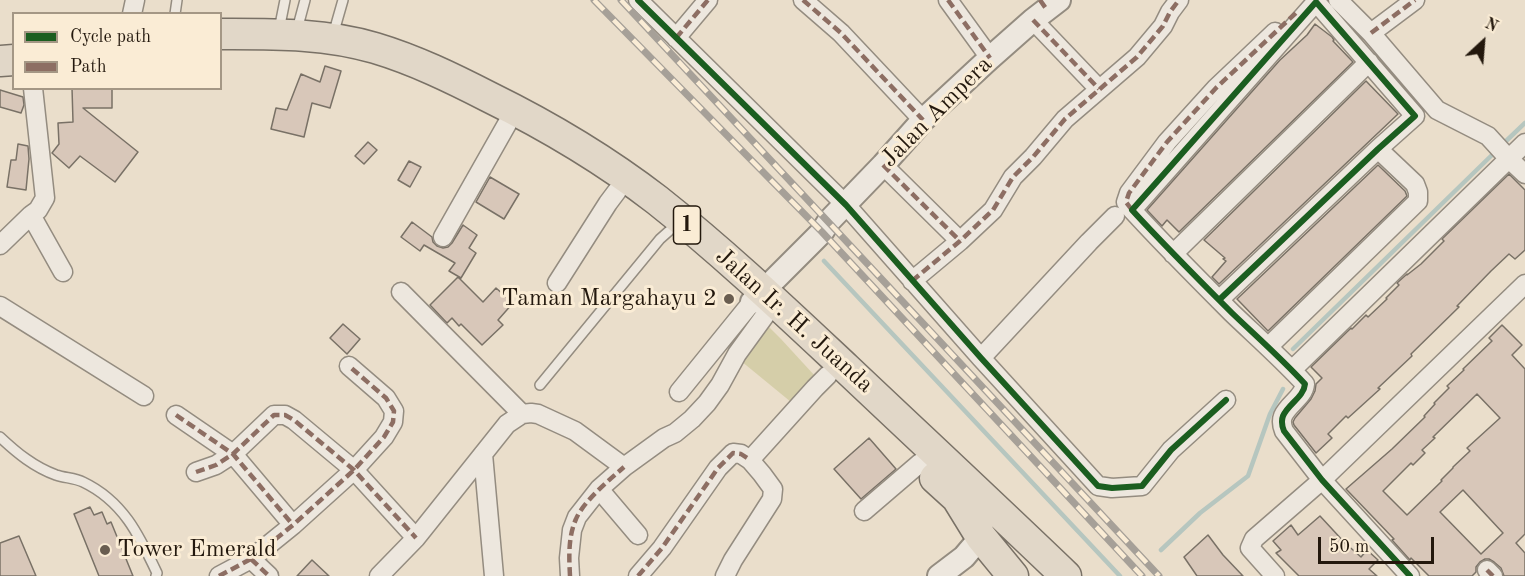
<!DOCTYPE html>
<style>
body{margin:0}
#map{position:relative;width:1525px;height:576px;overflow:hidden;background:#eadecb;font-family:"Old Standard TT",serif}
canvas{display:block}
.legend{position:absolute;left:12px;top:12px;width:210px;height:78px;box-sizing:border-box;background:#faecd5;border:2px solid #a49785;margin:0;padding:8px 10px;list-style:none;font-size:18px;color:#23180d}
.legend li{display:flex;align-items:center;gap:12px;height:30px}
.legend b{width:30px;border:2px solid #a49785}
.north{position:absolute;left:1453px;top:12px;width:60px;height:60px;-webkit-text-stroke:4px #faecd5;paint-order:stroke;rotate:26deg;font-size:16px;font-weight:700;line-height:24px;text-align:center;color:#23180d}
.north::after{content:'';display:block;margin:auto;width:21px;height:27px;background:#23180d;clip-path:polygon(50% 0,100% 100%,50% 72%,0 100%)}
.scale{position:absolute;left:1318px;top:537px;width:116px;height:27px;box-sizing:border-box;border:3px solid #23180d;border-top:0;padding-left:8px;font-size:18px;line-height:21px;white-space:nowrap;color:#23180d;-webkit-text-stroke:4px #faecd5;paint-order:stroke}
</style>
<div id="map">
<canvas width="1525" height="576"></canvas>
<ul class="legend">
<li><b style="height:8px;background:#1b5e20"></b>Cycle path</li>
<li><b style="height:8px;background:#8d6e63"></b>Path</li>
</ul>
<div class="north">N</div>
<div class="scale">50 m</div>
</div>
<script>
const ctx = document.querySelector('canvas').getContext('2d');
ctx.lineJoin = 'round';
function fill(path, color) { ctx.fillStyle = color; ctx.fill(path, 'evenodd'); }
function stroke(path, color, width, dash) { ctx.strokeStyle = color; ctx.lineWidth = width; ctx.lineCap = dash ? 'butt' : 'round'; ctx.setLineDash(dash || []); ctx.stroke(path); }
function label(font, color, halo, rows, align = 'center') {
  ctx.font = font + ' "Old Standard TT",serif'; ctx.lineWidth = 6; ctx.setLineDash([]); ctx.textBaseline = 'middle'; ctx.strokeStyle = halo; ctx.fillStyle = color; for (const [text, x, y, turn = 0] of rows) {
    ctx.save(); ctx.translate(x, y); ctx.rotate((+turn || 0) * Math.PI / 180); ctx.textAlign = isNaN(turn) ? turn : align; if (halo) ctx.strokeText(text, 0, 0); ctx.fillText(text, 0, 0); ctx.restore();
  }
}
const green = new Path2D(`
 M767,325L781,339L815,376L791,402L741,361Z`);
const stream = new Path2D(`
 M1504,143L1525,123
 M824,261L1120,576
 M1293,349L1493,154
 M1161,550L1200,513L1248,476L1270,414L1283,389`);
const building = new Path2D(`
 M1315,24L1332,37L1334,40L1333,41L1353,62L1179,232L1167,220L1162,226L1147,210L1280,60L1307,35Z
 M325,66L341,71L330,108L312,103L304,137L271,129L276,108L287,110L301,74L320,82Z
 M1366,81L1398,114L1219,284L1212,277L1226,261L1223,259L1225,258L1204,240Z
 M72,88H112V108H83L138,152L115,182L80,156L69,168L52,153L59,144L58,123L73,122Z
 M0,90L23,97L24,105L21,113L0,107Z
 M368,142L377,150L364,164L355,156Z
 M18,144L28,146L29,159L26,190L7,187L11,160H16Z
 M409,161L421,167L410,187L398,180Z
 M1378,165L1405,191L1407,196L1268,331L1237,299Z
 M1509,174L1525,190V250L1515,259L1509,254L1491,271L1457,306L1459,307L1411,354L1412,356L1378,388L1380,389L1348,418L1346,416L1328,434L1332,438L1316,453L1294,425L1293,422L1295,418L1311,399L1315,391L1316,384L1322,378L1311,367L1351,328L1352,329L1366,315L1368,317L1387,299L1386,298L1399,285L1397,283L1407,274V275L1421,264L1444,241L1442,239Z
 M490,177L519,194L504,219L476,202Z
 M412,222L432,237L433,242L437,246L443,248L448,247L452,243L463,225L477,235L469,248L476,253L461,278L449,271L455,263L424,245L420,251L401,237Z
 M458,277L483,302L496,288L513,303L498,320L503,325L482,345L461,324L459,326L452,318L447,323L430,305Z
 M343,324L360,339L347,354L330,338Z
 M1502,325L1522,345L1512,355L1525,369V534L1516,543L1525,553V576H1504L1501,568L1494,562L1489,559H1485L1480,562L1476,567V572L1472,576H1429L1411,558L1410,560L1392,540L1394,539L1346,489L1392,449L1425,417L1424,416L1435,404L1434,403L1449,388L1447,386L1464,370L1463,369L1492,341L1489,338ZM1477,394L1500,418L1467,448L1470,451L1453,467V468L1441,480L1442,481L1407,515L1383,491L1411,463L1413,465L1425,453L1422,450L1435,438L1433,437ZM1463,490L1503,533L1481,554L1440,512Z
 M869,438L896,469L861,499L834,469Z
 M90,507L94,515L102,512L107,524L111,522L133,576H99L74,514Z
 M1320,516L1345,543L1361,557L1367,550L1378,560L1369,569L1377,576H1299L1276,553L1281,550L1273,541L1291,525L1298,535Z
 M1208,535L1223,555L1243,576H1197L1184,557Z
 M19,536L36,576H0V543Z
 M312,560L329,576H297Z`);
const service = new Path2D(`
 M175,14L177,0
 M279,30L285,0
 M297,30L305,0
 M333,35L343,0
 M540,385L660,239L669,231
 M0,437C17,453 34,467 56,475C65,478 75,478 83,482C123,501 139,535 157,573L156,576`);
const minor = new Path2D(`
 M638,0L846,205L981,358L1098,486L1112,488L1142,486L1171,450L1226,400
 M803,0L841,33L923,120
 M948,0L990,58
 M1338,0L1371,33L1437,110L1488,136L1509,159L1525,174
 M132,14L135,0
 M1033,20L1099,89
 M1371,33L1415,0
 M676,38L708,0
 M33,88L45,198L38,210L31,215L63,272
 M883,165L960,241
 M1132,210L1126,202L1129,193L1167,142L1216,88L1275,32
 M443,237L507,124
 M0,245L31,215
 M1173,254L1369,62
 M912,281L960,241L993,210L1013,177L1033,157L1065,119L1137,57L1163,26L1170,12L1179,0
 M557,283L608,203L617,191
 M401,292L522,414
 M1219,300L1378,149L1415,116L1316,2L1132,210C1164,245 1198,279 1232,313C1256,336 1282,359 1305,384C1304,397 1288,404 1283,416C1281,421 1282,426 1284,431L1322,480L1410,576
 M0,306L144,396
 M1268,347L1418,201V192L1415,184L1378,149
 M981,358L1089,242L1115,216
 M1292,370L1525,143
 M679,392L752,302
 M176,415L233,454L293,525
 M483,454L494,576
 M196,472L216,465L233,454L274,415H285L294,420L354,470L416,538
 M599,489L638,535
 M864,511L920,463
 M251,559L269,576
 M1487,570L1493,576
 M219,576L251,559L293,525L354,470L384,437L393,422L394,411L386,398L349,366
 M379,576L416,538L507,424L522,414L531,413L538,414L575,431L624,467
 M570,576L569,558L572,530L577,517L599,489L624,467L664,438L675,433L692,419L707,403L720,385L737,354L766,314
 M638,576L662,548L718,468L733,453L741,454L750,460
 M725,576L733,560L772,499L773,489L762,474L750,460L815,388L828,375
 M1275,576L1250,548L1254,539L1322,480L1525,284`);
const tertiary = new Path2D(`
 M752,302L822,232L829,221L883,165L923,120L990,58L1033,20L1059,0
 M939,576L964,557L981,537`);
const trunk = new Path2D(`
 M220,34C272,34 325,33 375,48C415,60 452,78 489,97C548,126 605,160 657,200C724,253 785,311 847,369C920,438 993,506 1066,576
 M0,61L14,60
 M935,478L957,498L981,537L1013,576`);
const rail = new Path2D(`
 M594,0L822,232L1142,576
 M621,0L1159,576`);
const quiet = new Path2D(`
 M803,0L841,33L923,120
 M948,0L990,58
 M1040,0L1047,10
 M1033,20L1099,89
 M1371,33L1415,0
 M676,38L708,0
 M883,165L960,241
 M1132,210L1126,202L1129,193L1167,142L1216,88L1299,10
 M912,281L960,241L993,210L1013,177L1033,157L1065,119L1137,57L1163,26L1170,12L1179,0
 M176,415L233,454L293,525
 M196,472L216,465L233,454L274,415H285L294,420L354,470L416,538
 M251,559L269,576
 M1487,570L1493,576
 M219,576L251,559L293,525L354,470L384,437L393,422L394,411L386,398L349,366
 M570,576C569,557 568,537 576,519C583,502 609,480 624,467
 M638,576L662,548L718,468L733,453L741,454L750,460`);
const cycleway = new Path2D(`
 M638,0L846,205L981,358L1098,486L1112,488L1142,486L1171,450L1226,400
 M1219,300L1378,149L1415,116L1316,2L1132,210C1164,245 1198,279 1232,313C1256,336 1282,359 1305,384C1304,397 1288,404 1283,416C1281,421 1282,426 1284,431L1322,480L1410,576`);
const markers = [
 [729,299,6,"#695d50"],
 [105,550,6,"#695d50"]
];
const shields = [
 [687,225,27]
];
const shieldNames = [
 ["1",687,225]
];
const streetNames = [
 ["Jalan Ampera",937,112,-45],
 ["Jalan Ir. H. Juanda",794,321,42]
];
const poiNames = [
 ["Taman Margahayu 2",717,299],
 ["Tower Emerald",117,550,"left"]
];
fill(green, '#d5cea9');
stroke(stream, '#b6c6bf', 4.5);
fill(building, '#d8c7b9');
stroke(building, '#797166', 1.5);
stroke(service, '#948c80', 12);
stroke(minor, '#948c80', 21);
stroke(tertiary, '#948c80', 26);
stroke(trunk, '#797166', 33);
stroke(service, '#ede7de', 9);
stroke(minor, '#ede7de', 18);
stroke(tertiary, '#ede7de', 22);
stroke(trunk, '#e1d7c8', 30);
stroke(rail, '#a6a098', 7);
stroke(rail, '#faecd5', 4.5, [14]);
stroke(quiet, '#8d6e63', 4.5, [9, 4.5]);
stroke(cycleway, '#1b5e20', 6);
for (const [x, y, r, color] of markers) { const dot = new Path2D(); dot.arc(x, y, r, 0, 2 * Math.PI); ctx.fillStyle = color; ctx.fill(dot); stroke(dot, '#faecd5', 2); }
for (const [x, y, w] of shields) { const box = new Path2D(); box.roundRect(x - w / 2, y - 19, w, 38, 4.5); ctx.fillStyle = '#faecd5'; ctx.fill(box); stroke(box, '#23180d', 1.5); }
label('bold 22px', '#23180d', null, shieldNames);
label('24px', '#23180d', '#faecd5', streetNames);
label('24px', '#23180d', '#faecd5', poiNames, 'right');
</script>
